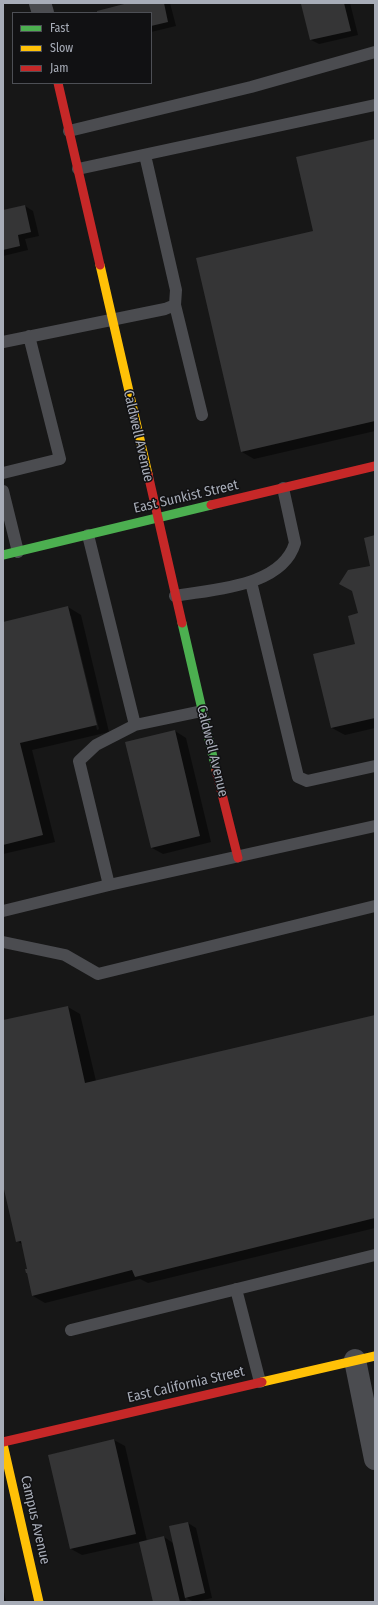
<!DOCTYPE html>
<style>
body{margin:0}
#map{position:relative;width:378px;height:1605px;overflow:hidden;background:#171717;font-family:"Fira Sans Condensed",sans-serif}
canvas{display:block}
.frame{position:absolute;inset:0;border:4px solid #a8adb8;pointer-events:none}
.legend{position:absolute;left:12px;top:12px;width:140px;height:72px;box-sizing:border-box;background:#111113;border:1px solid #4d4f55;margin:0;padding:5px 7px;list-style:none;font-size:12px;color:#a8adb8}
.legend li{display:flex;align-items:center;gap:8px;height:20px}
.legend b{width:20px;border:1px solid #4d4f55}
</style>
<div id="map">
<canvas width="378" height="1605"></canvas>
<div class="frame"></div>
<ul class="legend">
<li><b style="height:5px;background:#4caf50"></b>Fast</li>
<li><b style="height:5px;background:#ffc107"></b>Slow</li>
<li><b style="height:5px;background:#c62828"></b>Jam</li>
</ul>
</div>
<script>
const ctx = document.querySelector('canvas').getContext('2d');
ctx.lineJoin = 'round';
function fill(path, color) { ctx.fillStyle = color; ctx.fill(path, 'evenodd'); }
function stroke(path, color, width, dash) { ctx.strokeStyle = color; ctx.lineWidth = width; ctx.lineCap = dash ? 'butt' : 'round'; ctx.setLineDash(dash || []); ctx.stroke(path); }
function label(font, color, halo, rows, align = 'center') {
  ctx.font = font + ' "Fira Sans Condensed",sans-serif'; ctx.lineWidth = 3; ctx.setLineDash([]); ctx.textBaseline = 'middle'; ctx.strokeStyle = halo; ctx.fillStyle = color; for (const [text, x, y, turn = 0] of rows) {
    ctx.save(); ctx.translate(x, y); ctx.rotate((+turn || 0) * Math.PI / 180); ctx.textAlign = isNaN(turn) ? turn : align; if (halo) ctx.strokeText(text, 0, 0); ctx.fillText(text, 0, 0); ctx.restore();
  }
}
const shadow = new Path2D(`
 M132,3H170L176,26L151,32V13H98Z
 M308,3H350L358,35L319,44L311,40L302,4Z
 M375,140V431L254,459L242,452L315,232Z
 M25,206L33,211L39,236L25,239L28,250L3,256V211Z
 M375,536V728L345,735L332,728L356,645L359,614L371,566Z
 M68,607L81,615L109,732L32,750L55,842L3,854V623ZM69,616H71L99,729L97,730Z
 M175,731L186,738L211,842L163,854L152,848Z
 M68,1007L80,1014L96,1081L375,1016V1228L148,1283L140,1279L45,1303L33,1296L23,1245L17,1241L3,1180V1022Z
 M114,1440L125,1446L147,1541L164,1537L173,1543L188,1523L196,1528L212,1598L194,1602L185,1597L186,1602H154L140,1542L82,1555L71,1549L49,1455Z
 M3,1587L6,1602H3Z`);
const building = new Path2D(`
 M128,3H164L168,22L151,26V13H97V11Z
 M304,3H344L351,31L310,40L301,4Z
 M375,139V421L241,452L196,258L313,231L296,157Z
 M25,205L31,232L18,235L20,246L3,250V210Z
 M375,535V718L331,728L313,654L355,644L348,616L358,613L352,591L339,584L348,570L370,566L364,538Z
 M68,606L97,725L20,743L43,835L3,845V622Z
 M175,730L200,836L151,848L125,742Z
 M68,1006L85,1083L375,1015V1218L135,1277L132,1270L32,1296L27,1273H26L25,1269H27L21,1241L16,1242L3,1185V1020Z
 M114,1439L136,1534L70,1549L48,1455Z
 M188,1522L205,1593L185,1598L169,1526Z
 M164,1536L180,1602H153L139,1542Z`);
const lane = new Path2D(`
 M69,131L251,87L375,52
 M78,169L375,105
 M175,305L202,415
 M3,342L165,309L175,305L176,290L145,155
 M3,473L60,459L29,336
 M3,491L18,552
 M88,535L135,725
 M251,582L298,777L307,781L375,766
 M175,596C214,589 282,587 295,543L283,488
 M109,885L79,761L96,745L135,725L202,711
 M3,911L109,885L375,826
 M3,942L65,955L98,974L375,906
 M236,1289L260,1382
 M71,1330L375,1255`);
const street = new Path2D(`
 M40,3L43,13
 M355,1360L375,1459`);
const fast = new Path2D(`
 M3,555L211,505
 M182,623L216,770`);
const slow = new Path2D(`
 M100,265L148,474
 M262,1382L375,1356
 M3,1444L39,1602`);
const jam = new Path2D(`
 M58,83L100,265
 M148,474L182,623
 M211,505L375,466
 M216,770L238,858
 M3,1442L262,1382`);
const streetNames = [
 ["Caldwell Avenue",138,436,77],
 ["East Sunkist Street",186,497,-13],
 ["Caldwell Avenue",212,751,76],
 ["East California Street",186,1385,-13],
 ["Campus Avenue",35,1520,77]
];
fill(shadow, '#0007');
fill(building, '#353536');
stroke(lane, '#4b4c50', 12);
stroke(street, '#4b4c50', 22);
stroke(fast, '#4caf50', 9);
stroke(slow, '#ffc107', 9);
stroke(jam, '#c62828', 9);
label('14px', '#a8adb8', '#111113', streetNames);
</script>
